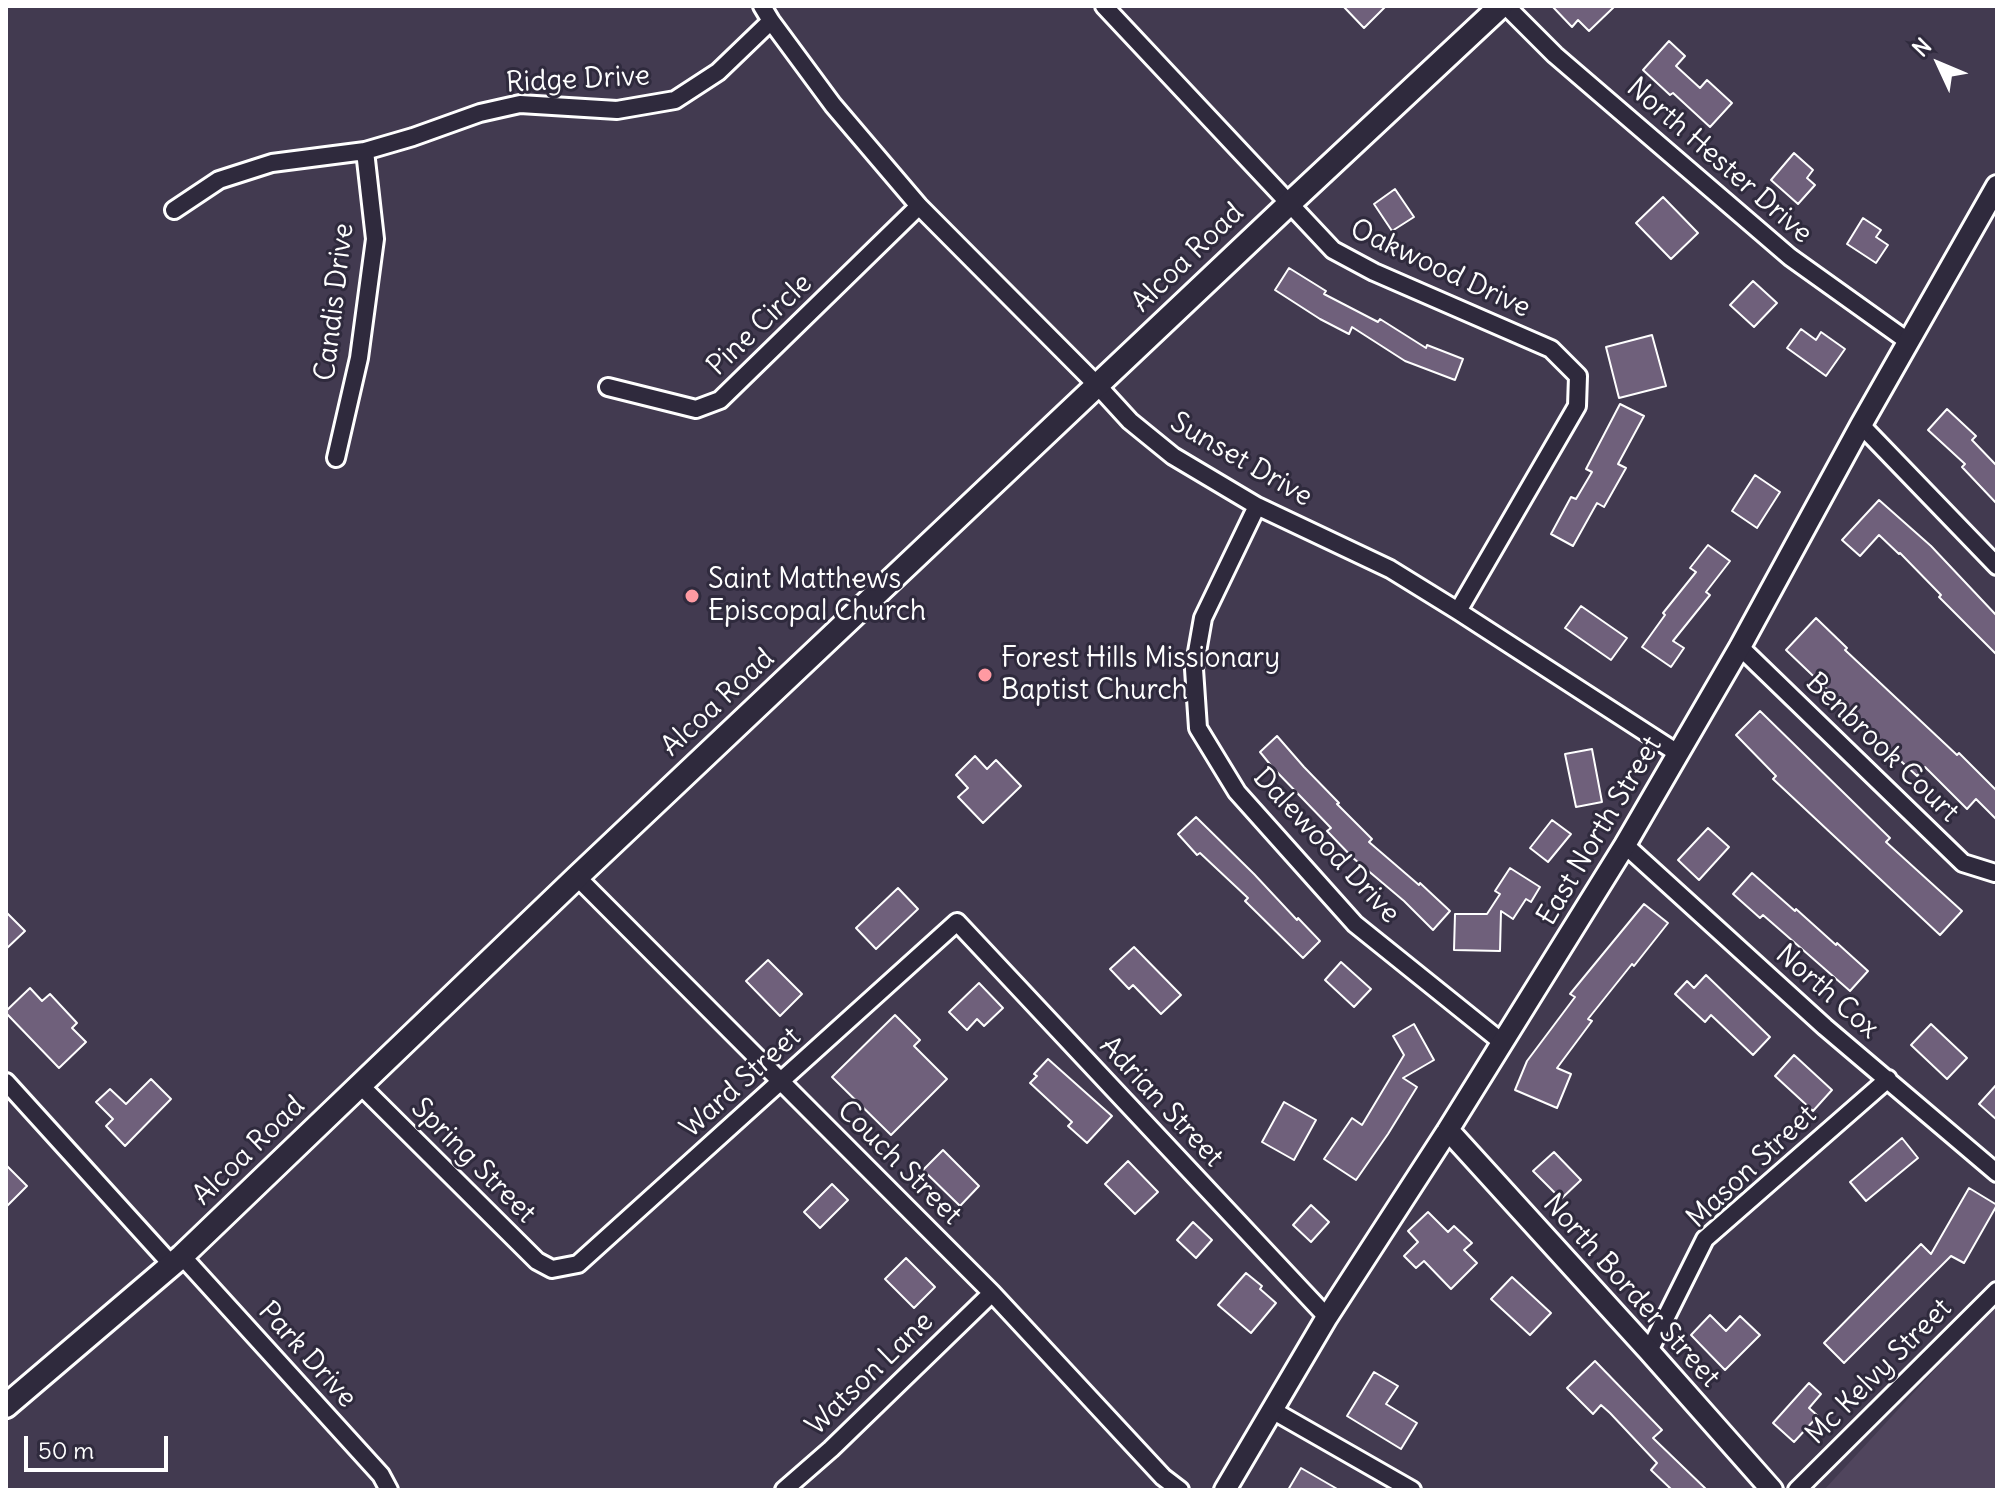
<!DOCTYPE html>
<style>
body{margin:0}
#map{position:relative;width:2003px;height:1496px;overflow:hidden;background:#423a50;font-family:Delius,sans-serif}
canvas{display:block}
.frame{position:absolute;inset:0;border:8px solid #fff;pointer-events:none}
.north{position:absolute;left:1899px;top:24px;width:80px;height:80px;-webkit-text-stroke:6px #2f2a3d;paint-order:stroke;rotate:314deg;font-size:22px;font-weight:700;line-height:32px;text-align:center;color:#fff}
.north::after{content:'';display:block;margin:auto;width:28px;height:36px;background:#fff;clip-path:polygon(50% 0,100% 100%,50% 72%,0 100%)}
.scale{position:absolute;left:24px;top:1436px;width:144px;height:36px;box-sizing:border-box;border:4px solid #fff;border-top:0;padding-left:10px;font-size:24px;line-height:28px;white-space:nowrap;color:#fff;-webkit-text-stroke:6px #2f2a3d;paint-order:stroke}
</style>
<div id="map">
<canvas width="2003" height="1496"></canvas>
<div class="frame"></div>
<div class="north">N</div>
<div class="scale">50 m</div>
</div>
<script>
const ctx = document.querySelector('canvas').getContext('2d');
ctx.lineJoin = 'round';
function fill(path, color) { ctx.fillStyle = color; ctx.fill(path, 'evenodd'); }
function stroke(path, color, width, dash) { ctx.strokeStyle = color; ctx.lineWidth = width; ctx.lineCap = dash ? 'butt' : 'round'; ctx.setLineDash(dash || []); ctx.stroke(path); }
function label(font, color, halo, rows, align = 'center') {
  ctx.font = font + ' Delius,sans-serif'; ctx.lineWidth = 6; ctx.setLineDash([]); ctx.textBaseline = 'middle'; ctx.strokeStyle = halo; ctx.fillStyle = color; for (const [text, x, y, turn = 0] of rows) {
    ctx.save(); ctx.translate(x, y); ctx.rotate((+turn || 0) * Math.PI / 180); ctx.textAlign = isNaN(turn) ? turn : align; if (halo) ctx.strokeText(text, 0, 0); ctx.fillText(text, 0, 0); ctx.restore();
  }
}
const built = new Path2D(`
 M1997,1302V1490H1824Z`);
const building = new Path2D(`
 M1343,6H1386L1364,28Z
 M1552,6H1615L1589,31L1578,20L1572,27Z
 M1669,41L1685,56L1676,66L1700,88L1707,80L1732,103L1710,127L1673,93L1670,95L1643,70Z
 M1794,153L1813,170L1807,178L1815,185L1798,204L1771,180Z
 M1395,189L1414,217L1392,231L1374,204Z
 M1663,197L1698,233L1671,259L1636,223Z
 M1863,218L1881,230L1876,237L1888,245L1876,263L1847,244Z
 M1289,268L1326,291L1324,294L1378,322L1380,319L1426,348L1427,345L1463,359L1455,380L1405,361L1352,327L1349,334L1320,319L1275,290Z
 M1753,281L1777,303L1754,327L1730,305Z
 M1801,329L1816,340L1821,332L1845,349L1826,376L1787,348Z
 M1652,335L1666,386L1619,398L1606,347Z
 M1620,404L1644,416L1618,464L1626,468L1604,507L1597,503L1573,546L1551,534L1571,497L1576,499L1592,472L1586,469Z
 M1947,409L1976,436L1972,440L1997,466V504L1962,467L1965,464L1928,430Z
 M1755,475L1780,492L1757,528L1732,511Z
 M1879,500L1931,546L1997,616V655L1939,597L1941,595L1900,553L1899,554L1879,535L1860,556L1842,540Z
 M1708,545L1730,561L1706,592L1710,595L1673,641L1684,648L1671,667L1642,647L1665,615L1663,613L1696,572L1690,568Z
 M1581,606L1627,638L1611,660L1565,628Z
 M1816,618L1847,648L1845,650L1957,755L1959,753L1997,791V820L1976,799L1967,809L1925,767L1917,776L1827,693L1829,691L1786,650Z
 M1760,711L1890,838L1886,842L1962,911L1940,935L1773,779L1776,776L1736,735Z
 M1277,736L1304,767L1339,803L1337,804L1372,839L1369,842L1419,885L1420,883L1450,911L1433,930L1404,901L1353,858L1327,831L1331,828L1273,768L1260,752Z
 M1592,749L1602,802L1576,807L1565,754Z
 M975,756L987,769L996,760L1021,786L983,823L958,797L968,788L956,775Z
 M1196,817L1254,874L1297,920L1298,918L1320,941L1303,958L1245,901L1248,898L1200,853L1197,855L1178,834Z
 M1552,820L1571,834L1548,862L1530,848Z
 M1708,828L1729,847L1699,880L1678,860Z
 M1510,868L1540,887L1531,902L1526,899L1513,919L1501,911L1500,951L1454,950L1455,914H1487L1500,894L1495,891Z
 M1752,873L1795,911L1796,909L1836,945L1837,943L1868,971L1850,991L1763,915L1760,918L1733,894Z
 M898,888L918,909L876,949L856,928Z
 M1644,904L1668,923L1634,966L1632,964L1588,1019L1592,1021L1557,1068L1571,1074L1557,1108L1515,1090L1527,1061L1575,997L1570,994Z
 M6,912L25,931L6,949Z
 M1134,947L1181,995L1161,1014L1133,985L1129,989L1110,969Z
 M768,960L802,994L780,1016L746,981Z
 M1341,962L1371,989L1354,1007L1325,980Z
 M1706,975L1770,1037L1753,1055L1711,1015L1705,1022L1675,994L1687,981L1694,988Z
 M979,983L1003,1008L984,1026L977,1019L967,1030L949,1012Z
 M30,988L42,1001L50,994L77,1023L72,1028L86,1042L59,1068L6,1013V1011Z
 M895,1015L920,1040L914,1046L947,1079L891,1135L832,1077Z
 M1414,1024L1434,1060L1403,1078L1417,1087L1388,1134L1356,1180L1324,1159L1352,1118L1362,1125L1404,1055L1393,1036Z
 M1931,1024L1967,1058L1947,1079L1911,1045Z
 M1794,1055L1832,1090L1813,1111L1775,1076Z
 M1048,1059L1112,1116L1087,1143L1068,1126L1072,1122L1030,1083L1037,1076L1034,1074Z
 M151,1079L171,1099L125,1146L106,1126L113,1119L96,1102L110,1089L126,1104Z
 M1997,1084V1120L1979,1104Z
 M1284,1102L1316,1120L1294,1160L1262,1142Z
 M1902,1138L1918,1158L1866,1201L1850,1182Z
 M943,1150L979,1186L960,1206L923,1170Z
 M1554,1152L1581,1180L1561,1199L1533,1171Z
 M1128,1161L1158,1192L1135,1214L1105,1184Z
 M6,1165L27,1186L6,1207Z
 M832,1184L848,1200L820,1228L804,1212Z
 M1969,1188L1997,1205L1964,1263L1951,1256L1844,1363L1824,1343L1921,1244L1931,1254Z
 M1311,1205L1329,1222L1311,1242L1293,1225Z
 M1428,1212L1448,1232L1454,1226L1472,1243L1464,1250L1477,1263L1451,1289L1424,1261L1416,1268L1404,1256L1418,1242L1408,1231Z
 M1193,1222L1212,1240L1196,1258L1177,1240Z
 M906,1258L935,1287L914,1308L885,1279Z
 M1246,1273L1262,1286L1260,1289L1276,1303L1251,1333L1218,1305Z
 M1512,1277L1551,1313L1530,1335L1491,1299Z
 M1710,1315L1726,1331L1740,1316L1760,1335L1725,1370L1691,1335Z
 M1595,1361L1662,1430L1653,1438L1707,1490H1672L1651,1470L1657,1463L1610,1413L1601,1405L1593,1414L1567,1388Z
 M1374,1372L1398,1386L1386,1404L1417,1423L1401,1449L1347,1416Z
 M1809,1383L1821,1394L1809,1408L1818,1416L1794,1442L1773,1423Z
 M1301,1468L1339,1490H1288Z`);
const minor = new Path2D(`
 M762,6L771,21L833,105L919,206L1098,386L1130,421L1173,456L1257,506L1390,569L1458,611L1679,754
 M1104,6L1333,250L1374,272L1551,349L1578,376L1577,406L1458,611
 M1506,6L1555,55L1790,257L1909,342
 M174,210L219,180L272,163L365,151L413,137L480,113L520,104L617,110L675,100L718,72L771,21
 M608,387L696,409L720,400L919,206
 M1861,425L1997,566
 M336,458L359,358L375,239L365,151
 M1257,506L1203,618L1194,669L1198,728L1237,792L1355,924L1503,1043
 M1740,647L1963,863L1995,873
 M1625,845L1825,1027L1997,1173
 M577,877L992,1293L1163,1477L1180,1490
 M6,1082L172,1265
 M360,1085L537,1261L552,1269L578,1264L957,922L1327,1317
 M182,1256L381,1475L389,1490
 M1649,1351L1705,1239L1888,1079
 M1272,1410L1412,1490
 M784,1490L831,1449L992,1293
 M1797,1490L1997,1291`);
const tertiary = new Path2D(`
 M1448,1130L1649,1351L1772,1490
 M1225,1490L1327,1317L1448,1130L1625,845L1740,647L1861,425L1997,186`);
const secondary = new Path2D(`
 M6,1406L182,1256L577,877L1290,203L1501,6`);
const markers = [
 [692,596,8,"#ff9aa2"],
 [985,675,8,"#ff9aa2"]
];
const streetNames = [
 ["Ridge Drive",578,80,-3],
 ["North Hester Drive",1719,161,41],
 ["Alcoa Road",1188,258,-44],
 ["Oakwood Drive",1440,269,25],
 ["Candis Drive",335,302,-83],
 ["Pine Circle",760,325,-44],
 ["Sunset Drive",1241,460,30],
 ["Alcoa Road",718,703,-43],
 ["Benbrook Court",1882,748,44],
 ["East North Street",1600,831,-59],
 ["Dalewood Drive",1326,846,47],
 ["North Cox",1827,992,41],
 ["Ward Street",741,1083,-42],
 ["Adrian Street",1161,1102,47],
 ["Alcoa Road",249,1151,-44],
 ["Spring Street",473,1161,45],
 ["Couch Street",899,1163,45],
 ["Mason Street",1752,1167,-43],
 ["North Border Street",1631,1291,48],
 ["Park Drive",307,1355,48],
 ["Mc Kelvy Street",1879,1372,-45],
 ["Watson Lane",870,1374,-44]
];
const poiNames = [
 ["Saint Matthews",708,580],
 ["Episcopal Church",708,612],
 ["Forest Hills Missionary",1001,659],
 ["Baptist Church",1001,691]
];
fill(built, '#50455d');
fill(building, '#6f607b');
stroke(building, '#fff', 2);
stroke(minor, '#fff', 22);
stroke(tertiary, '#fff', 26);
stroke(secondary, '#fff', 28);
stroke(minor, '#2f2a3d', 16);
stroke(tertiary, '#2f2a3d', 20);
stroke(secondary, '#2f2a3d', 22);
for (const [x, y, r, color] of markers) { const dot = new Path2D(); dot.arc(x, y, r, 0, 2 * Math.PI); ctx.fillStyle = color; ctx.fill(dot); stroke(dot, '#2f2a3d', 3); }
label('28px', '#fff', '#2f2a3d', streetNames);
label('28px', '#fff', '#2f2a3d', poiNames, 'left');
</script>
